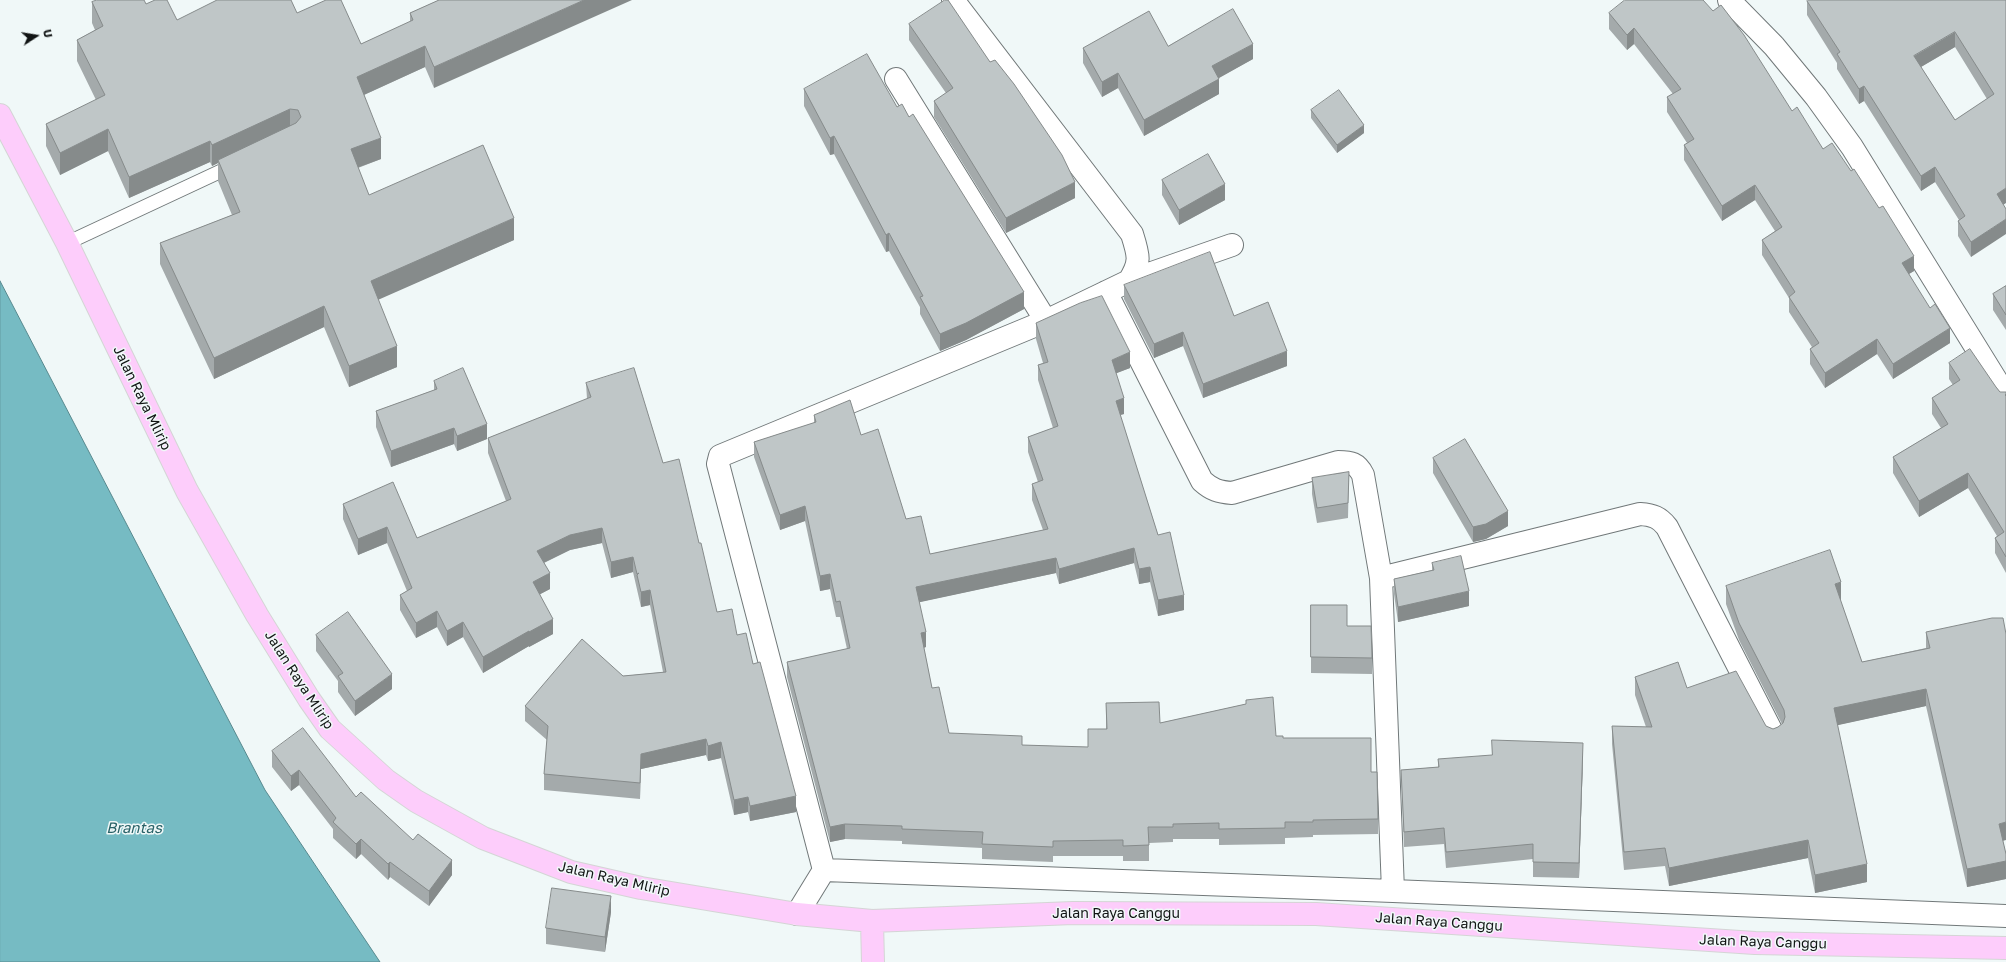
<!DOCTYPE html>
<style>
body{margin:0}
#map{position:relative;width:2006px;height:962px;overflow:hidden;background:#f0f8f8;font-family:"Golos Text",sans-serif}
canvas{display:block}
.north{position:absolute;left:16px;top:16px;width:40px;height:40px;-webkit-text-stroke:3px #f0f8f8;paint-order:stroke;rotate:78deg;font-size:11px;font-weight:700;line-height:16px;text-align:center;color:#111414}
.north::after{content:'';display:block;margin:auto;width:14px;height:18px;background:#111414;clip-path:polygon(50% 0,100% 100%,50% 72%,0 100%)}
</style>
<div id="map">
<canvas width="2006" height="962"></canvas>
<div class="north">U</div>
</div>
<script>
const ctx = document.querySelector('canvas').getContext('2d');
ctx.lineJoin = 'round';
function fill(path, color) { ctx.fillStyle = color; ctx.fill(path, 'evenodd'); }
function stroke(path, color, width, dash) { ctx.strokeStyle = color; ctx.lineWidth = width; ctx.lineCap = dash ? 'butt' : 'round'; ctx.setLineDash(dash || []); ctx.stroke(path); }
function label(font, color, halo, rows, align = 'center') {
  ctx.font = font + ' "Golos Text",sans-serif'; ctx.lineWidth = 3; ctx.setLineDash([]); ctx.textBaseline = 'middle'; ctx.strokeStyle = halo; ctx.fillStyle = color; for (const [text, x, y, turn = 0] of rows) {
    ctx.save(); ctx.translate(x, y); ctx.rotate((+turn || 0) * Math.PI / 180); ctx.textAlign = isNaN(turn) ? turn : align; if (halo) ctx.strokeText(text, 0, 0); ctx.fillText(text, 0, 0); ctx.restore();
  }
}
const water = new Path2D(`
 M0,281L265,790L380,962H0Z`);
const lane = new Path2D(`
 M67,243L234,165`);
const street = new Path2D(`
 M953,0L1132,234C1139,256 1141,262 1129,281
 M1729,0L1774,46L1816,97L1852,147L2006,396
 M896,79L1046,321
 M1106,292L1202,481C1212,490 1219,492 1232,493L1338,462C1351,462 1357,463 1363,475L1381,578L1393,891
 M1381,578L1640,514C1653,515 1659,517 1667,527L1773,734
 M824,870L1393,891L2006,916
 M797,914L824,870L718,464L720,456L1046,321L1129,281L1232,245`);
const primary = new Path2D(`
 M0,115L67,243L187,491L257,615L309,699L330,729L386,780L416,801L483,838L571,872L641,888L797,914L872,921L1073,913L1316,914L1755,943L2006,948
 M872,921L873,962`);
const wall = new Path2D(`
 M439,0L434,88L425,67L364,95L381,159L358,168L369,195L514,240L378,299L397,367L349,387L324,327L214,379L160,264V243L232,215L218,181V163L212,166L210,162L129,198L108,151L60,175L46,146V124L96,100L77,61V40L95,30L92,23V2L146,4L177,20L297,13L361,44L410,22V13Z
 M2006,0L2003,205L1971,257L1958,236V221L1959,220L1935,182L1921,191L1864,101L1859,104L1837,69V63L1807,15V1ZM1955,47L1987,99L1955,120L1921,67Z
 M1609,13L1792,111L1823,149L1914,271L1909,274L1950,343L1893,379L1877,354L1825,388L1810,364V349L1812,347L1789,312V298L1762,255V240L1775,231L1755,200L1722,221L1684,160V145L1687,143L1667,112V97L1673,94L1634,44L1627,50L1609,29Z
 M909,24L1075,198L1006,233L934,117V101L946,93L909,40Z
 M1168,46L1253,59L1218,78L1219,94L1144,136L1118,88L1102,97L1083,63V48Z
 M804,89L897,107L909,117L1024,309L966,340L940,351L920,314V307L889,251L886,252L834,154L830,155L804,106Z
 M1311,110L1364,133L1337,153L1311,118Z
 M1162,180L1225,200L1179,225L1162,195Z
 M1124,285L1234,316L1287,366L1203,398L1183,346L1154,358L1124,299Z
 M2006,286V330L1993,310V294Z
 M1036,323L1130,368L1116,373L1124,414L1120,415L1158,535L1184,610L1158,616L1150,582L1139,584L1134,563L1059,584L1056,573L919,602L926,647L924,648L932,688L949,733L1022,745L1088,747L1106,729V703L1160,723L1246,704V700L1276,736L1283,738L1371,772L1378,819V834L1313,835V837L1285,838V844L1219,845V839H1173V842L1149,843V861H1123V856H1053V862L982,859V848L902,844V841L845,839L830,842L787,677V662L847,649L840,617H836L830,589L820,591L805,521L780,530L754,457V442L814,423V415L861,435L906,519L930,554L1043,530L1032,500V484L1038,482L1028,452V437L1053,428L1038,380V365L1043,363L1036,339Z
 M1949,363L1996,387L2000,392H2006V573L1995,553V538L1997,536L1968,488L1919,517L1893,473V457L1941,428L1932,414V398L1953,385L1949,379Z
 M434,381L487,439L457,451L454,444L391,467L376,427V411L434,390Z
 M586,383L663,463L699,543L717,612L737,635L753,664L796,812L750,821L748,812L734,815L721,758L708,761L706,755L641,769L640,799L544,790V774L547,740L525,721V706L623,676L663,672L650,605L641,607L633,572L611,578L602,543L570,550L544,563L550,589L540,594L553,634L529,647V646L483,673L463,637L447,646L437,627L416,638L400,610V595L407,591L387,543L358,555L343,519V504L417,538L506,501L488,453V438L587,399Z
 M1433,458L1508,526L1486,539L1473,542L1433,473Z
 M1349,472L1348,518L1317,523L1312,494V478Z
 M1432,563L1469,606L1398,622L1394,594V579L1432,570Z
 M1726,586L1841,600H1840L1862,662L1926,648V632L2003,841L2006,854V879L1967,887L1926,706L1837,725L1867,882L1815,893L1808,858L1669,886L1665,866L1624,870L1612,744V726L1646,727L1635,695V677L1687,688L1766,726L1773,729L1778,727L1782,724L1739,640L1726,604Z
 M1311,605L1347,626L1372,658V674L1311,673Z
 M316,635L392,689L355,716L338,692V681L316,651Z
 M272,751L356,797L413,840L452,875L429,906L390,877L388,880L361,854L356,859L333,838V829L299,785L291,791L272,767Z
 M1583,758L1579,878L1533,877V859L1446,868L1444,844L1404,847L1401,770L1438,767V759Z
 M611,912L605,952L546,944V928Z`);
const shadedWall = new Path2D(`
 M584,0H632L434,88V67Z
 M1634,28V44L1627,50V35Z
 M1955,32V47L1914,71V56Z
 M1253,44V59L1212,82V66Z
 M425,46V67L357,98V77Z
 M1118,73V88L1102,97V82Z
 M1219,79V94L1144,136V120Z
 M1864,86V101L1859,104V89Z
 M290,109V130L218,160V163L212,166V145Z
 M1364,125V133L1337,153V145Z
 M108,129V151L60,175V153Z
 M834,136V154L830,155V138Z
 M381,138V159L351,170V149Z
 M210,141V162L129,198V177Z
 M1935,167V182L1921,191V176Z
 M1075,182V198L1006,233V218Z
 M1225,184V200L1179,225V210Z
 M1755,185V200L1722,221V206Z
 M2006,188V203L1997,209V194Z
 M514,218V240L371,303V281Z
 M2006,219V234L1971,257V242Z
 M889,233V251L886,252V235Z
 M1914,256V271L1902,278V263Z
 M1024,292V309L966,340L940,351V334Z
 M324,306V327L214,379V358Z
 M1950,328V343L1893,379V364Z
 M1183,332V346L1154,358V344Z
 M1877,339V354L1825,388V373Z
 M397,346V367L349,387V366Z
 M1287,351V366L1203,398V384Z
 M1130,352V368L1112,375V360Z
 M1124,398V414L1116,416V401Z
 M487,424V439L457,451V436Z
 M454,428V444L391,467V451Z
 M1968,473V488L1919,517V501Z
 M805,506V521L780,530V515Z
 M1508,511V526L1486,539L1473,542V527Z
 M387,527V543L358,555V539Z
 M602,528V543L570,550L537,566V551L570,535Z
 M1134,548V563L1059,584V569Z
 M633,557V572L611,578V562Z
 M1056,558V573L916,603V587Z
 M1150,567V582L1139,584V569Z
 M550,573V589L533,598V582Z
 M830,574V589L820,591V576Z
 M1841,582V600L1835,602V584Z
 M650,590V605L641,607V592Z
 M1469,591V606L1398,622V607Z
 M1184,595V610L1158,616V600Z
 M437,611V627L416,638V623Z
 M553,619V634L529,647V632Z
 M463,622V637L447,646V631Z
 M529,631V646L483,673V657Z
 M926,632V647L921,648V633Z
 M392,674V689L355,716V701Z
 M1926,689V706L1834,726V708Z
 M706,739V755L641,769L640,799L641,754Z
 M721,742V758L708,761V746Z
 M1583,743V758L1579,878V863Z
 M299,770V785L291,791V776Z
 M796,796V812L750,821V806Z
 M748,797V812L734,815V800Z
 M2006,822V840L1999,842V824Z
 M845,824V839L830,842V827Z
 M361,839V854L356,859V844Z
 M1808,840V858L1669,886V868Z
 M452,860V875L429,906V891Z
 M2006,861V879L1967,887V869Z
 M390,862V877L388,880V864Z
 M1867,864V882L1815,893V875Z
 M611,896V912L605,952V937Z`);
const building = new Path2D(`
 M97,0H144L146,4L155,0H167L177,20L217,0H291L297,13L326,0H341L361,44L413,20L410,13L439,0H584L434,67L425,46L357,77L381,138L351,149L369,195L483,145L514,218L371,281L397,346L349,366L324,306L214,358L160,243L240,212L218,160L296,123L301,117L298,110L290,109L212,145L210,141L129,177L108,129L60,153L46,124L105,95L77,40L103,26L92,2Z
 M945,0H948L990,62L995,60L1014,84L1062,155L1075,182L1006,218L934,101L953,88L909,24Z
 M1625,0H1703L1713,11L1721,5L1744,35L1792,111L1797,107L1823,149L1832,143L1851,171L1854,169L1879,208L1883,206L1914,256L1902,263L1930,308L1935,304L1950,328L1893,364L1877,339L1825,373L1810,349L1819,343L1789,297L1795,292L1762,240L1782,227L1755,185L1722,206L1684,145L1694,139L1667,97L1681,89L1634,28L1627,35L1609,13Z
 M1808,0H2006V188L1997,194L2006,209V219L1971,242L1958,221L1965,216L1935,167L1921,176L1864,86L1859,89L1837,54L1840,52L1807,1ZM1955,32L1994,94L1955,120L1914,56Z
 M1233,9L1253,44L1212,66L1219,79L1144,120L1118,73L1102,82L1083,48L1149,11L1168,46Z
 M867,54L897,107L902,104L909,117L913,114L1024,292L966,323L940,334L920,297L923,296L889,233L886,235L834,136L830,138L804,89Z
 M1339,90L1364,125L1337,145L1311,110Z
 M1208,154L1225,184L1179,210L1162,180Z
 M1210,252L1234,316L1268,302L1287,351L1203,384L1183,332L1154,344L1124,285Z
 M2006,286V315L1993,294Z
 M1102,296L1130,352L1112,360L1124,398L1116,401L1158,535L1170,532L1184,595L1158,600L1150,567L1139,569L1134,548L1059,569L1056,558L916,587L926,632L921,633L932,688L939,687L949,733L1022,736V745L1088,747V729H1107L1106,703L1159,702L1160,723L1246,704V700L1273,697L1276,736H1283V738H1371V772H1377L1378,819L1313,820V822H1285V828L1219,829V823L1173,824V827H1148L1149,845L1123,846V840L1053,841V847L982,844L983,832L902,829V826L845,824L830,827L787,662L850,648L840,601L836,602L830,574L820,576L805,506L780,515L754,442L816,422L814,415L850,400L861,435L878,429L906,519L921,516L930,554L1048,529L1032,484L1043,480L1028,437L1058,426L1038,365L1048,362L1036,323L1080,303Z
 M1970,349L1996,387L2000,392H2006V394L2005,395L2006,396V557L1995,538L2004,532L1968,473L1919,501L1893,457L1948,424L1932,398L1960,380L1949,363Z
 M463,368L487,424L457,436L454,428L391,451L376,411L437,389L434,381Z
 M634,368L663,463L679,459L699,543H701L717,612L732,609L737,635L746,633L753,664L760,662L796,796L750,806L748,797L734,800L721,742L708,746L706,739L641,754L640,783L544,774L548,726L525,706L582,639L623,676L666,672L650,590L641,592L637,575L639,573L637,574L633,557L611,562L602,528L570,535L537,551L550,573L533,582L553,619L529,632V631L483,657L463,622L447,631L437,611L416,623L400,595L412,588L387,527L358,539L343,504L393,482L417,538L511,499L488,438L591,397L586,383Z
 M1465,439L1508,511L1486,524L1473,527L1433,458Z
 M1349,472L1348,503L1317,508L1312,478Z
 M1830,550L1841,582L1835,584L1862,662L1930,648L1926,632L1992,618H2003L2006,634V822L1999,824L2006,854V861L1967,869L1926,689L1834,708L1867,864L1815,875L1808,840L1669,868L1665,848L1624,852L1612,726L1652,727L1635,677L1678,662L1687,688L1736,671L1766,726L1773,729L1778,727L1783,723L1785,717L1784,710L1739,623L1726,586Z
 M1461,556L1469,591L1398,607L1394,579L1434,570L1432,563Z
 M1311,605H1347V626H1371L1372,658L1311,657Z
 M348,612L392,674L355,701L338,676L343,673L316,635Z
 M303,728L356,797L361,792L413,840L418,834L452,860L429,891L390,862L388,864L361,839L356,844L333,822L336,818L299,770L291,776L272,751Z
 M1492,740L1583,743L1579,863L1533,862V844L1446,852L1444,828L1404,832L1401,770L1439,767L1438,759L1492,755Z
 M552,888L611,896L605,937L546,928Z`);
const streetNames = [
 ["Jalan Raya Mlirip",142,398,64],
 ["Jalan Raya Mlirip",299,680,57],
 ["Jalan Raya Mlirip",614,879,13],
 ["Jalan Raya Canggu",1116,914],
 ["Jalan Raya Canggu",1439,922,4],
 ["Jalan Raya Canggu",1763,942,2]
];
const waterNames = [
 ["Brantas",134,828]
];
fill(water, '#76bbc3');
stroke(water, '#58898e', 1);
stroke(lane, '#717879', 15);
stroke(street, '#717879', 24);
stroke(primary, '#d4d5d5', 24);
stroke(lane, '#fff', 13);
stroke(street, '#fff', 22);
stroke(primary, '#fdcdfb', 22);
fill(wall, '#a4aaab');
fill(shadedWall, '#868b8b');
fill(building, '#bfc6c7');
stroke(building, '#868b8b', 1);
label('14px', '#111414', '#f0f8f8', streetNames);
label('italic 15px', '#286167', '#f0f8f8', waterNames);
</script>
